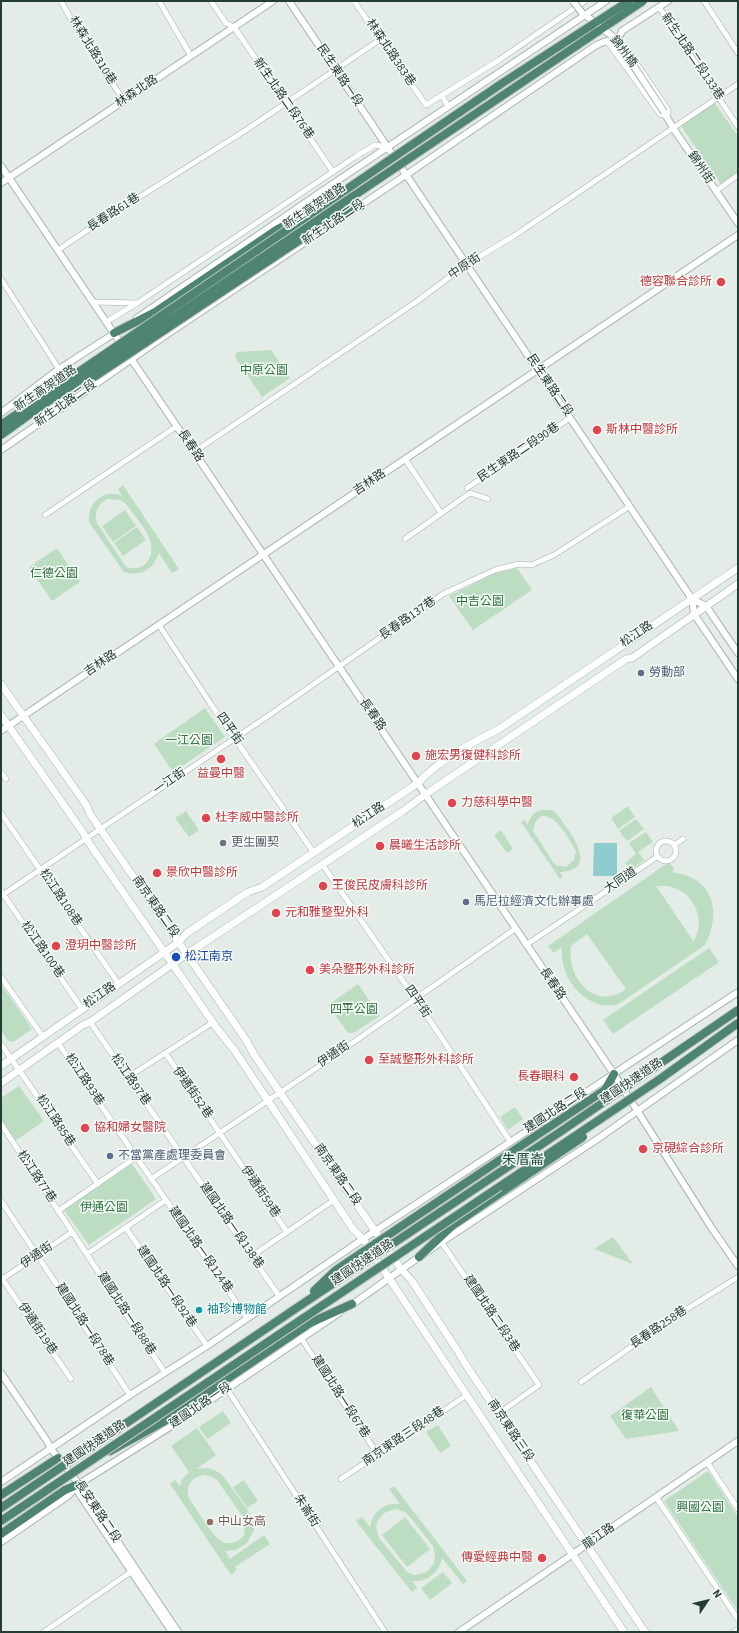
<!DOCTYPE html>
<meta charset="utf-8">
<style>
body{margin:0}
#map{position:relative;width:739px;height:1633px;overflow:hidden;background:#e3ece7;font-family:"Source Sans 3",sans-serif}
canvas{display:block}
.frame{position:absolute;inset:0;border:2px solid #243d33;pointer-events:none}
.north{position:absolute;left:687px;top:1581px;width:40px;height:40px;-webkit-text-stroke:3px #f4f9f6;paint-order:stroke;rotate:55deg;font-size:11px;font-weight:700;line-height:16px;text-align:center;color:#243d33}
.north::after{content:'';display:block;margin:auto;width:14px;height:18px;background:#243d33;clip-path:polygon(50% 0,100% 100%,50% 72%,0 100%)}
</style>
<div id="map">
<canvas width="739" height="1633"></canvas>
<div class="frame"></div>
<div class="north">N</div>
</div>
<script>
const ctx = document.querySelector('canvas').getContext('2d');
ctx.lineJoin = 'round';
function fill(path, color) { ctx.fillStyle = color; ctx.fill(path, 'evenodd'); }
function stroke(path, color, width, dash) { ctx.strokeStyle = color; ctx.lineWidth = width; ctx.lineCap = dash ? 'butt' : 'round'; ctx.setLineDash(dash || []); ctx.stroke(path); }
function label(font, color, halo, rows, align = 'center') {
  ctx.font = font + ' "Source Sans 3","Noto Sans TC",sans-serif'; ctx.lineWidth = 3; ctx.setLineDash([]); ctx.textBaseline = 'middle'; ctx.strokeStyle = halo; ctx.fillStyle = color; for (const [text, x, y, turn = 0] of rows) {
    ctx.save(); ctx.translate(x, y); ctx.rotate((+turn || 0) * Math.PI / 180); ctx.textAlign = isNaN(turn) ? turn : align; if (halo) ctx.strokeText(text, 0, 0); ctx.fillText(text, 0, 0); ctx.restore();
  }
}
const green = new Path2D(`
 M714,102L738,136V174L722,186L681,126Z
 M271,350L290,378L262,397L235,357L237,352Z
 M123,485L179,569L172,573L159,553C153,570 141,577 124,572L89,522C87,503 104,488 122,496L118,489ZM107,499L120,500L126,504C137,519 163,545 146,563C141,569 133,569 126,567L97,523C94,512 98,504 107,499Z
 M125,510L136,526L113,542L102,526Z
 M137,527L146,540L123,556L114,543Z
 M57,548L80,582L52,601L29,567Z
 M517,568L532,590L473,630L449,596L495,573Z
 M205,708L225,737L173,772L154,744Z
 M628,806L635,817L618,829L611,818Z
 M541,810H552L557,814C568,830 602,870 560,872L563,877L560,879L521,822L525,820L527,824L534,813ZM541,816C558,815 568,839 576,851L574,860L566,867L555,865L533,831L535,822Z
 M186,811L199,830L189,837L175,818Z
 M636,819L644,829L627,841L619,831Z
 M501,830L513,849L507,853L494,835Z
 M646,832L653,842L638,852L644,860L631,870L625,863L636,854L629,843Z
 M669,862L674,869L672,872C677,873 683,874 688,876C718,888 718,921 705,945L617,1005C612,1005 606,1006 601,1005C575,997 560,973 562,947L553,953L548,946ZM656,886C681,883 700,901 699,927C698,932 695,937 694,942ZM587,934L626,989C595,1012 566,978 571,946Z
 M709,948L719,962L613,1034L603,1020Z
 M1,984L32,1029L13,1042L8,1041L1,1030Z
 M358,984L380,1016L353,1033H348L328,1005Z
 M19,1086L44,1121L15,1141L1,1120V1098Z
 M515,1107L523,1119L508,1130L500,1117Z
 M132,1164L156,1199L89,1245L64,1210Z
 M613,1237L633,1264L594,1249Z
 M651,1387L679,1431L626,1439L610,1416Z
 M223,1411L231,1423L207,1439L199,1427Z
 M438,1425L451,1446L440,1453L426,1432Z
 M197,1428L216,1455L196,1469C208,1467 215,1468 224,1477L251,1515L254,1530L247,1543L236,1550L225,1551L230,1559L264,1535L270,1544L235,1567L237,1570L231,1575L170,1484L175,1480L180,1486L182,1479L189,1472L171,1446ZM204,1475L210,1476L217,1480L245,1520L244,1536C225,1553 215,1537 205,1522C199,1514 194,1506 189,1498C185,1486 192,1477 204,1475Z
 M708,1471L738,1517V1611L664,1501Z
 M244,1480L258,1501L247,1508L233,1487Z
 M394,1486L467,1581L463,1584L442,1558C439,1573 427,1582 412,1581L417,1588L412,1592L356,1521L362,1517L370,1527C373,1511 384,1502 400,1504L389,1489ZM395,1509L403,1511L409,1516L433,1546L435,1558L434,1563L429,1570L424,1573L414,1575L407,1572L379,1538L376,1527L378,1520L384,1513Z
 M405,1517L430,1549L407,1567L382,1535Z
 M443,1572L452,1583L430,1600L421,1588Z`);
const water = new Path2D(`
 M594,843H617V876H593Z`);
const minor = new Path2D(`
 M61,1L73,23L124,101
 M159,1L191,56
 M211,1L226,23L234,27L333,172
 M354,1L426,105L499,60L585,1
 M704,1L738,53
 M659,7L738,127
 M607,41L660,114L667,116L668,110L619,38
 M442,96L448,106
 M716,191L738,175
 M58,250L95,225L246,130L381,39
 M1,279L59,369
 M93,302L136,303
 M106,322L139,302L355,157L375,145L387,147
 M194,452L416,302L467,264L514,236L738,84
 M405,459L441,513
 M467,488L570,418
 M45,515L177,426
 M405,539L470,493L488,499
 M159,625L210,703L314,853
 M1,772L6,779
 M1,813L118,983
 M656 851a10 10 0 1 1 20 0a10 10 0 1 1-20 0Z
 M674,845L683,839
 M322,864L419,1004L510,1141
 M1,891L82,1009
 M1,896L268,716L443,594L495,570L519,564L531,565L554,555L630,506
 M526,945L657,857
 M1,977L43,1037
 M90,1022L279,1296
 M58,1043L247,1318
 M1,1044L98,1184
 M166,1054L287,1232
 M128,1077L212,1023
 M1,1124L165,1373
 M151,1179L321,1065L515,929
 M1,1201L130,1395
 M58,1211L136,1157
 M126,1228L207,1346
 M442,1243L539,1385L498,1414
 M87,1254L166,1200
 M252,1256L334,1200
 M1,1277L71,1379
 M1,1280L72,1232
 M301,1338L378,1455
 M581,1382L671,1319L738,1277
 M227,1389L385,1632
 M707,1462L738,1509
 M341,1479L467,1395
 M656,1497L738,1619
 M44,1632L135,1569
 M734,1632L738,1629`);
const tertiary = new Path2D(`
 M289,1L692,599L694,614L738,679
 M582,13L593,21
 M664,112L673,128L738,223
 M1,166L614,1074L711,1227L738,1266
 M1,183L273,1
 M137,318L337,181L606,1
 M18,400L28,413L40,414L62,398L72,400
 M1,413L59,369L118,331
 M1,450L169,333L406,175L595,46C599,44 604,41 608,41C617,40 618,41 622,31L668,1
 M692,599L706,606L738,653
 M1,731L738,235
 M350,1306L419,1257L599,1138L738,1040
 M1,1373L47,1441L51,1449L79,1484L178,1632
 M1,1482L130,1395L207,1346L363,1239L738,992
 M74,1486L172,1632
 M1,1542L68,1496L79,1484L181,1420L339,1313
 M459,1632L738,1441`);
const secondary = new Path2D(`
 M1,684L87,806L90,814L246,1040L255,1056L401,1269L412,1281L459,1353L464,1362L645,1632
 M1,715L82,831L91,846L216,1027L235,1051L353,1229L363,1239L624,1632
 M1,1066L179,942L187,933L248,892L262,887L418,783C437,761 473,742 499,729L738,568
 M1,1083L83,1025L90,1022L187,954L403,811L426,794L626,659L632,658L738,584`);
const trunk = new Path2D(`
 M114,333L155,312L276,230L305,214
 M69,391L94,377
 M531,1139L605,1090L614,1074
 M419,1257L452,1226L506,1189
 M110,1451L165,1421L310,1323L352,1304
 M1,1495L58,1458
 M1,1534L65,1490L79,1484`);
const tertiaryBridge = new Path2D(`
 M573,1L582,13
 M599,26L616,39L664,112`);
const trunkBridge = new Path2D(`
 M94,377L342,212L361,206
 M1,425L501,84L629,1
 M1,435L37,409L643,1
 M506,1189L583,1137
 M314,1291L336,1270L531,1139
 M1,1508L295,1309L560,1132L738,1010
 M1,1521L660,1079L738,1023`);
const markers = [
 [721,282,5,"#e0444e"],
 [597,430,5,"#e0444e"],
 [641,673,4,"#5c6f8a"],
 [416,756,5,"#e0444e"],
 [221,759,5,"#e0444e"],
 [452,803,5,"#e0444e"],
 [206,818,5,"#e0444e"],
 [223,843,4,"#6b7280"],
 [380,846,5,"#e0444e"],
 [157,873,5,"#e0444e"],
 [323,886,5,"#e0444e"],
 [466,902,4,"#5c6f8a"],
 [276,913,5,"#e0444e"],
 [56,946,5,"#e0444e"],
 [176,957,5,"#1a4fb4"],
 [310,970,5,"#e0444e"],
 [369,1060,5,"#e0444e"],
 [574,1077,5,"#e0444e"],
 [85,1128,5,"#e0444e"],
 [643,1149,5,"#e0444e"],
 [110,1156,4,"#5c6f8a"],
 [199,1310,4,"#0f9aa8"],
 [210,1522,4,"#8d6e63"],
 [542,1558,5,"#e0444e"]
];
const streetNames = [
 ["林森北路310巷",92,51,58],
 ["錦州橋",623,52,53],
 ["林森北路383巷",390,53,56],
 ["新生北路二段133巷",692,57,56],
 ["民生東路一段",339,76,56],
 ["林森北路",137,92,-34],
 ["新生北路二段76巷",283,99,55],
 ["錦州街",700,168,56],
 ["新生高架道路",315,207,-34],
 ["長春路61巷",114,213,-33],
 ["新生北路二段",334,223,-34],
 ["中原街",465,267,-34],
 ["民生東路二段",549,386,56],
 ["新生高架道路",46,389,-34],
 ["新生北路二段",66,404,-35],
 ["長春路",190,446,56],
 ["民生東路二段90巷",519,453,-34],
 ["吉林路",370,483,-34],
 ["長春路137巷",408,619,-35],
 ["松江路",637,635,-34],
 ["吉林路",101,664,-34],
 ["長春路",372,715,55],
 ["四平街",229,729,55],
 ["一江街",170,782,-35],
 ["松江路",369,816,-34],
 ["大同道",621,881,-34],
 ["松江路108巷",60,898,56],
 ["南京東路二段",155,907,55],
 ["松江路100巷",42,950,55],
 ["長春路",552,984,56],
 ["松江路",100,996,-35],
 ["四平街",417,1002,56],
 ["伊通街",334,1055,-34],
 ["松江路93巷",84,1080,56],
 ["松江路97巷",130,1080,55],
 ["建國快速道路",632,1082,-34],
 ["伊通街52巷",192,1093,55],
 ["建國北路二段",556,1111,-33],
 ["松江路85巷",55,1121,56],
 ["南京東路二段",337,1175,55],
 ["松江路77巷",36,1177,56],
 ["伊通街59巷",260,1192,56],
 ["建國北路一段138巷",231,1226,55],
 ["建國北路一段124巷",200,1250,55],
 ["伊通街",37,1256,-34],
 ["建國快速道路",363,1263,-34],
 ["建國北路一段92巷",166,1287,56],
 ["建國北路一段88巷",126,1314,57],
 ["建國北路二段3巷",491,1314,56],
 ["建國北路一段78巷",84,1325,57],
 ["長春路258巷",659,1328,-34],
 ["伊通街19巷",37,1329,56],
 ["建國北路一段67巷",340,1397,57],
 ["建國北路一段",201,1406,-34],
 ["南京東路三段",510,1431,56],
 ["南京東路三段48巷",404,1437,-34],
 ["建國快速道路",95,1444,-34],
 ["朱崙街",306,1511,57],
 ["長安東路二段",97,1512,56],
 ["龍江路",599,1537,-35]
];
const healthNames = [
 ["德容聯合診所",712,282,"right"],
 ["斯林中醫診所",606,430],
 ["施宏男復健科診所",425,756],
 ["益曼中醫",221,774,"center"],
 ["力慈科學中醫",461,803],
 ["杜李威中醫診所",215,818],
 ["晨曦生活診所",389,846],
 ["景欣中醫診所",166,873],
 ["王俊民皮膚科診所",332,886],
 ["元和雅整型外科",285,913],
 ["澄玥中醫診所",65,946],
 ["美朵整形外科診所",319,970],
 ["至誠整形外科診所",378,1060],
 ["長春眼科",565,1077,"right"],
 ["協和婦女醫院",94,1128],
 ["京硯綜合診所",652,1149],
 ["傳愛經典中醫",533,1558,"right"]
];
const parkNames = [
 ["中原公園",264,371],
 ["仁德公園",54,574],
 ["中吉公園",480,602],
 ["一江公園",189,741],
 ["四平公園",354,1010],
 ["伊通公園",104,1208],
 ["復華公園",645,1416],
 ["興國公園",700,1508]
];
const serviceNames = [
 ["勞動部",649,673],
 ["馬尼拉經濟文化辦事處",474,902],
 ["不當黨產處理委員會",118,1156]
];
const worshipNames = [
 ["更生團契",231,843]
];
const transitNames = [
 ["松江南京",185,957]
];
const cultureNames = [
 ["袖珍博物館",207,1310]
];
const educationNames = [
 ["中山女高",218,1522]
];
const quarterNames = [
 ["朱厝崙",523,1161]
];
fill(green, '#bdddc2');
fill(water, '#8ecccf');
stroke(minor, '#a6b4ad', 6);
stroke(tertiary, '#a6b4ad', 8);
stroke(secondary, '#a2b8ae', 8);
stroke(trunk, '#c2c9c6', 10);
stroke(minor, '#fff', 5);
stroke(tertiary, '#fff', 6);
stroke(secondary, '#fff', 7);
stroke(trunk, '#4e8471', 8);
stroke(tertiaryBridge, '#a6b4ad', 8, []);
stroke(trunkBridge, '#c2c9c6', 10, []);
stroke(tertiaryBridge, '#fff', 6);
stroke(trunkBridge, '#4e8471', 8);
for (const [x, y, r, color] of markers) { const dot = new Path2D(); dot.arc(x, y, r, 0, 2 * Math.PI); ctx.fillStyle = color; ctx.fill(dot); stroke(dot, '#f4f9f6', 1.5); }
label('12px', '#243d33', '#f4f9f6', streetNames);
label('12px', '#be3a42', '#f4f9f6', healthNames, 'left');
label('12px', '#2f7241', '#f4f9f6', parkNames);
label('12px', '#4e5e75', '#f4f9f6', serviceNames, 'left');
label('12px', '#5b616d', '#f4f9f6', worshipNames, 'left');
label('12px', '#164399', '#f4f9f6', transitNames, 'left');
label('12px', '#0d838f', '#f4f9f6', cultureNames, 'left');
label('12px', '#785e54', '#f4f9f6', educationNames, 'left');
label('14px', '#204f3e', '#f4f9f6', quarterNames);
</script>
